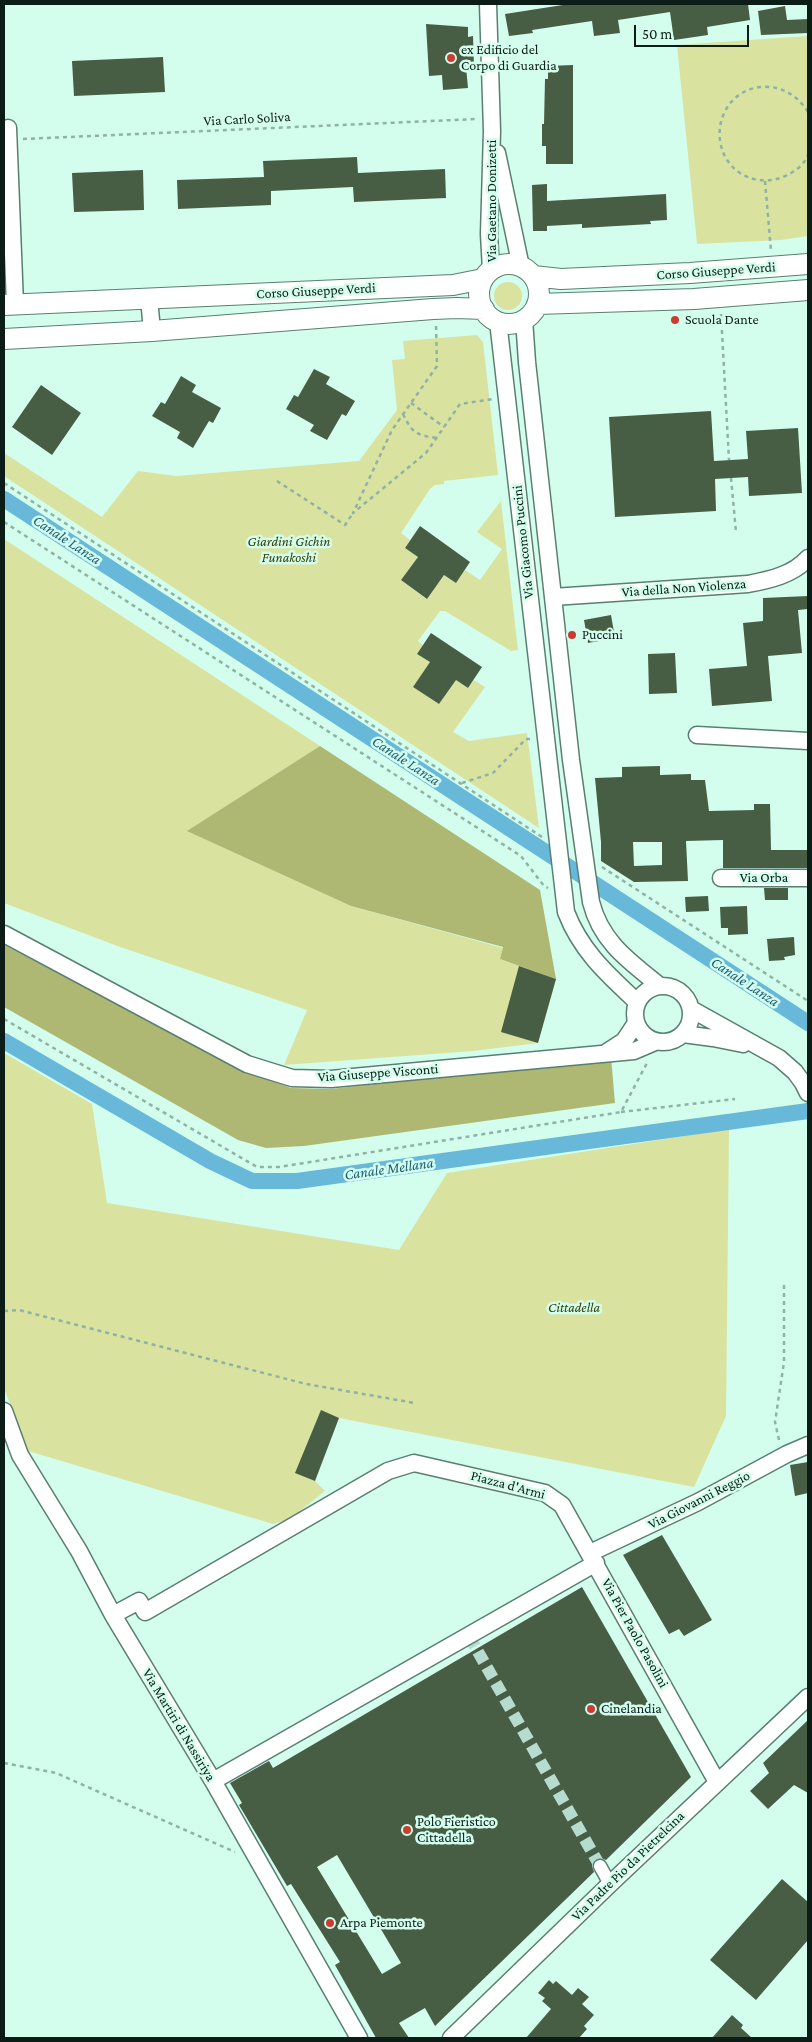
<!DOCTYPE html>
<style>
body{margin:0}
#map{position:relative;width:812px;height:2042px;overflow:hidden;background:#d3feee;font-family:"Crimson Pro",serif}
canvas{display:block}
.frame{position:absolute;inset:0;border:5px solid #0c1c17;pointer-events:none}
.scale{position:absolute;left:634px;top:25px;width:115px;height:22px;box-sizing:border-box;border:2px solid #0c1c17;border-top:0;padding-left:6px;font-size:15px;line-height:18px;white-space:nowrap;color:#0c1c17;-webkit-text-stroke:4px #d3feee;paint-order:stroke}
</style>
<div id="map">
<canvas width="812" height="2042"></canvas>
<div class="frame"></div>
<div class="scale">50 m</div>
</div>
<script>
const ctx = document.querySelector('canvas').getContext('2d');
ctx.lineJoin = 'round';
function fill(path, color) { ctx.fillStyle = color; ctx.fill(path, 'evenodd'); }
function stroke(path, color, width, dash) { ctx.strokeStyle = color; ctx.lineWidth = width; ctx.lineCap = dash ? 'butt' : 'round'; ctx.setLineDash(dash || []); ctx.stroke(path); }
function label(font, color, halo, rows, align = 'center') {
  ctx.font = font + ' "Crimson Pro",serif'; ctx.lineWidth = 5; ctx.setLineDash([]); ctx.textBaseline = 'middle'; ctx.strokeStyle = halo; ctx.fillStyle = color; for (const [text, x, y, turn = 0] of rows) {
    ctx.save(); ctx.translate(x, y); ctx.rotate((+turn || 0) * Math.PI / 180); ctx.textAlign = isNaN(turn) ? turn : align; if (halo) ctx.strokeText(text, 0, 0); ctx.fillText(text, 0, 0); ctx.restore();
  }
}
const green = new Path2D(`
 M808,36V236L781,240L697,244L677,45Z
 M494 296a14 14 0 1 1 28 0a14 14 0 1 1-28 0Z
 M477,335L483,342L498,475L444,481V484L435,485L430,489L401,533L410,540L405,548L418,557L401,580L426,599L444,575L456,583L465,570L480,580L502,549L477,532L501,501L518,650L511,651L445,611H440L418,641L423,645L417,654L430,662L413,687L439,704L456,680L468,688L474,680L485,687L453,732L469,741L527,733L539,828L4,476V453L102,517L138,471L176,476L359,461L397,410L392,360L405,359L403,341Z
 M4,539L320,746L188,831L351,906L503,948L500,959L556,979L538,1043L473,1051L284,1065L307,1010L120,947L4,903Z
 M4,1053L92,1104L107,1203L399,1250L447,1173L729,1129L726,1416L694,1487L339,1418L315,1481L325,1491L290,1519L273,1524L28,1451L4,1388Z`);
const forest = new Path2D(`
 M320,746L540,890L556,979L500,959L503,947L351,906L187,831Z
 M4,945L244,1071L291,1088L331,1089L611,1057L615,1103L304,1146L266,1148L238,1140L4,1007Z`);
const canal = new Path2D(`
 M4,499L808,1023
 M4,1041L210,1161L252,1181H297L808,1111`);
const building = new Path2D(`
 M569,4H748L750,20L707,27L708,35L674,40L670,12L618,20L620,33L594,36L592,21L532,30L533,33L509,36L505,14Z
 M785,6L787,20L808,19V33L761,35L758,11Z
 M426,24L468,27V37L473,36L474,66L466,67L468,88L443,90L442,75L429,76Z
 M163,57L165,92L74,96L72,61Z
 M573,65V164H546V146H542V124H544L545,79H548V66Z
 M357,157L358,173L445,169L446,198L354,202L353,187L271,191V205L178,209L177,180L264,177L263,161Z
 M143,170L144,210L74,212L72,173Z
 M547,184V201L666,194L667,220L650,221L651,224L582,228V224L547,226V231H533L532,185Z
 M314,369L330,377L326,384L355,401L346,416L342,414L327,440L310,431L314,425L286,409L294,395L298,397Z
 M181,376L196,385L192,392L221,408L213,423L209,421L193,448L177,438L180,432L152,416L161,402L165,404Z
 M41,385L81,413L52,455L12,427Z
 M711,411L714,461L748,459L746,431L798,428L802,493L749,496L748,477L715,479L716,511L615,517L609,417Z
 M420,526L470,562L456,583L444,575L427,599L401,580L418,557L405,548Z
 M808,596V609L798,610L802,653L768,656L772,701L712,706L709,669L747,666L743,623L763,621V598Z
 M611,615L615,638L588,643L584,620Z
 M431,633L482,667L468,688L456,680L439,704L413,687L430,662L417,654Z
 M675,653L677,693L649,694L648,654Z
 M660,766V775L691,774V780H705L709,811L754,810V804H770L771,850H808V868H723V840L686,841L688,881L634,882L601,861V842L595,778L622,777V767ZM633,842H662V865L634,866Z
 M764,888H788V900H765Z
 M708,896L709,911L686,912L685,897Z
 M747,906L748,934L728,935V928H721L720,907Z
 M794,937L795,955L784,957L785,960L769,961L767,939Z
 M519,966L556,979L538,1043L501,1032Z
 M321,1410L339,1418L315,1481L295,1473Z
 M808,1462V1493L795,1496L790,1465Z
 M662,1535L712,1620L684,1636L679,1629L669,1634L623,1555Z
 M582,1587L691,1777L606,1860L600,1858L593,1861L592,1866L594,1872L435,2026L425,2008L399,2023L409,2038H376L335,1965L340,1962L291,1884L287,1886L239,1805L242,1803L230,1783L269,1761L273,1768ZM337,1855L401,1963L382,1974L317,1867Z
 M808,1720V1793L794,1785L768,1809L750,1791L769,1773L763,1763Z
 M782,1879L808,1902V1940L756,2000L710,1960Z
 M549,1980L553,1984L556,1981L572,1995L578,1988L589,1997L582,2004L594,2015L584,2026L587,2029L579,2038H526L551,2009L542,2001L545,1998L538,1993Z
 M732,2015L743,2025L741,2028L752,2038H712Z`);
const pedestrianTunnel = new Path2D(`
 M469,1636L600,1866`);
const path = new Path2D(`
 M808,112C797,95 781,85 760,87C708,94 705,170 758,180C768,181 778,180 787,175C796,171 805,164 808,154
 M23,139L477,119
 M765,181L771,251
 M721,314L729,460
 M436,326L437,366L392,430L353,513L426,453L460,404L493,399
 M411,403L444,427
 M403,414C412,433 416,435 437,438
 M731,478L736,532
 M277,481L345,525L353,513
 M4,483L542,837
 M4,522L521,856L544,886L548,888
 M462,783L493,773L526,739H531
 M602,867L808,1001
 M4,1019L257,1167H279L621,1112L647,1063
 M621,1112L735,1099
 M4,1311L19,1310L306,1384L415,1403
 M779,1440L775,1422L784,1362V1284
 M4,1763L56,1773L235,1852`);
const pedestrian = new Path2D(`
 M600,1866L610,1884`);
const minor = new Path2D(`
 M488,4L492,131L489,234L491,270
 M8,128L15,304
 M497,153L521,267
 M149,298L152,331
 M524,319L527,362L571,760L591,902C601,942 629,961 660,986
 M498,321L566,912C581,951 607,974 637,1002
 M553,597L748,584C769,580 793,575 808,558
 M697,735L808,741
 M721,878H808
 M4,934L247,1064L292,1078L331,1079L634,1051L655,1042
 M635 1014a28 28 0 1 1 56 0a28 28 0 1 1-56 0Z
 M691,1009L779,1058L795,1072L803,1083L808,1093
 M683,1034L713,1038L743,1044
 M607,1052L624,1041L636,1023
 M4,1411L20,1455L79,1551L113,1615L213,1781L359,2038
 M590,1553L698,1502L787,1454L808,1445
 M113,1615L139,1601L145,1612L388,1471L414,1463L545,1493L562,1505L717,1782
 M213,1781L596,1563
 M451,2038L610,1884L808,1697`);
const tertiary = new Path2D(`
 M479 294a30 30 0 1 1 60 0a30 30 0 1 1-60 0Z
 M533,276L561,279L690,273L808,264
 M537,304L694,299L808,290
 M4,305L453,285L483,279
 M4,339L152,331L433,309L457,308L484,309`);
const markers = [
 [451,58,5,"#c93c30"],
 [675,320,5,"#c93c30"],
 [572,635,5,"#c93c30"],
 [591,1709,5,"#c93c30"],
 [407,1830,5,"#c93c30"],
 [330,1923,5,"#c93c30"]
];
const poiNames = [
 ["ex Edificio del",461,50],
 ["Corpo di Guardia",461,66],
 ["Scuola Dante",685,320],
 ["Puccini",582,635],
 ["Cinelandia",601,1709],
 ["Polo Fieristico",417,1822],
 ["Cittadella",417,1838],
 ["Arpa Piemonte",340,1923]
];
const streetNames = [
 ["Via Carlo Soliva",247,119,-3],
 ["Via Gaetano Donizetti",492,201,-90],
 ["Corso Giuseppe Verdi",716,271,-4],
 ["Corso Giuseppe Verdi",316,291,-3],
 ["Via Giacomo Puccini",523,542,-96],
 ["Via della Non Violenza",684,588,-4],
 ["Via Orba",764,878],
 ["Via Giuseppe Visconti",378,1073,-4],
 ["Piazza d'Armi",508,1485,15],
 ["Via Giovanni Reggio",699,1500,-27],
 ["Via Pier Paolo Pasolini",635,1633,61],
 ["Via Martiri di Nassiriya",179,1725,59],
 ["Via Padre Pio da Pietrelcina",628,1866,-44]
];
const parkNames = [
 ["Giardini Gichin",289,542],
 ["Funakoshi",289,558],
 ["Cittadella",574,1308]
];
const waterNames = [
 ["Canale Lanza",67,540,33],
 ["Canale Lanza",406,761,33],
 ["Canale Lanza",745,982,33],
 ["Canale Mellana",389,1169,-8]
];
fill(green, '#d9e29f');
fill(forest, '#afb872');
stroke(canal, '#68b8da', 16);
fill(building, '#475e45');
stroke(pedestrianTunnel, '#b5dcce', 12, [12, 6]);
stroke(pedestrian, '#597f72', 15);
stroke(minor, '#597f72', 19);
stroke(tertiary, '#597f72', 22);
stroke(path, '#90b2a5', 2.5, [4, 4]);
stroke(pedestrian, '#fff', 12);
stroke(minor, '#fff', 16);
stroke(tertiary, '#fff', 20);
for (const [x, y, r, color] of markers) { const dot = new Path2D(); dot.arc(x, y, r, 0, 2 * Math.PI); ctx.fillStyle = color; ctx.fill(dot); stroke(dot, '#d3feee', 2); }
label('14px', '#0c1c17', '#d3feee', poiNames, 'left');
label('14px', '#0c1c17', '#d3feee', streetNames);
label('italic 14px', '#383c04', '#d3feee', parkNames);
label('italic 15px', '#1e5c75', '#d3feee', waterNames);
</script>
